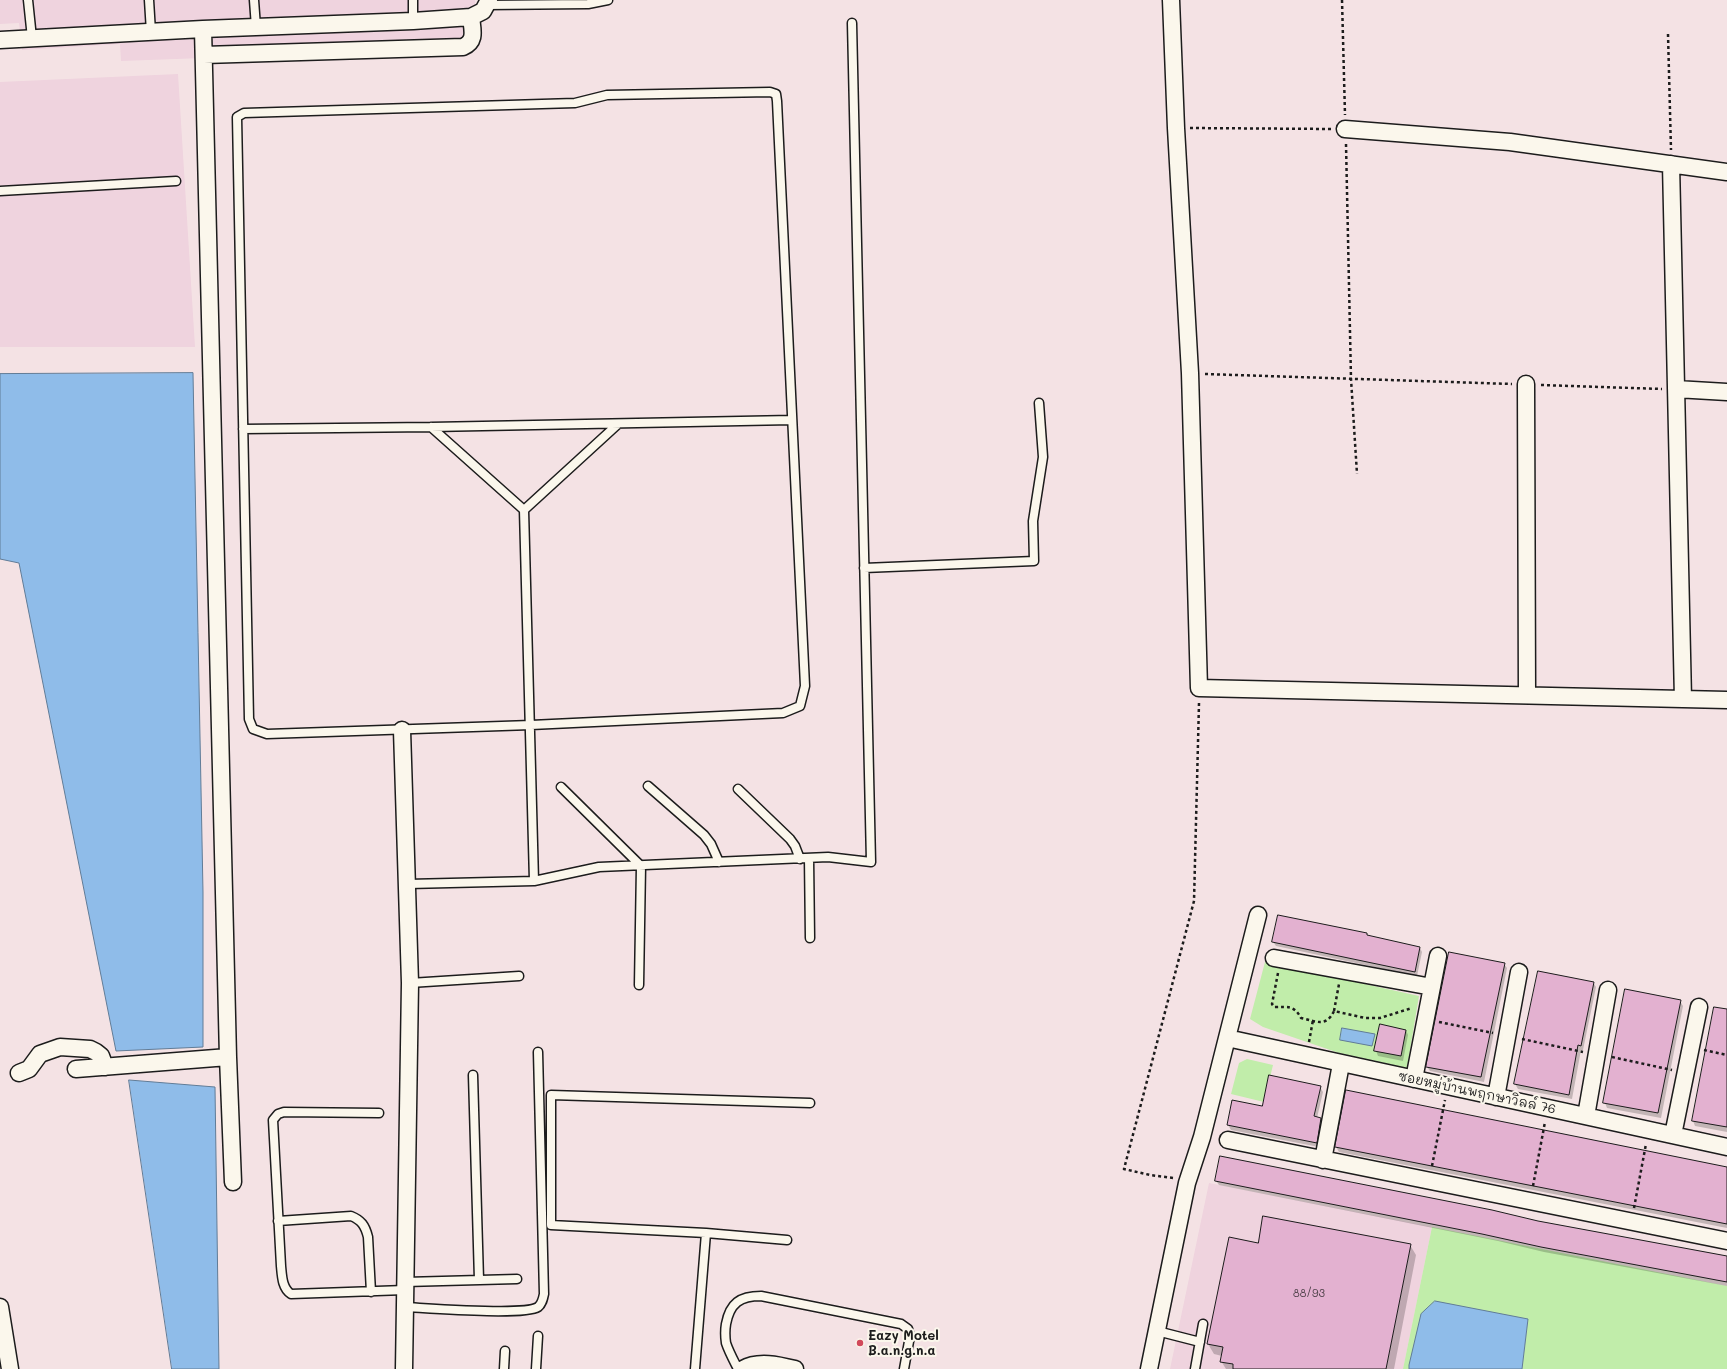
<!DOCTYPE html>
<meta charset="utf-8">
<style>
body{margin:0}
canvas{display:block;background:#f4e2e4}
</style>
<canvas width="1727" height="1369"></canvas>
<script>
const ctx = document.querySelector('canvas').getContext('2d');
ctx.lineJoin = 'round';
function fill(path, color) { ctx.fillStyle = color; ctx.fill(path, 'evenodd'); }
function stroke(path, color, width, dash) { ctx.strokeStyle = color; ctx.lineWidth = width; ctx.lineCap = dash ? 'butt' : 'round'; ctx.setLineDash(dash || []); ctx.stroke(path); }
function label(font, color, halo, rows, align = 'center') {
  ctx.font = font + ' Mali,"Playpen Sans Thai",sans-serif'; ctx.lineWidth = 4; ctx.setLineDash([]); ctx.textBaseline = 'middle'; ctx.strokeStyle = halo; ctx.fillStyle = color; for (const [text, x, y, turn = 0] of rows) {
    ctx.save(); ctx.translate(x, y); ctx.rotate((+turn || 0) * Math.PI / 180); ctx.textAlign = isNaN(turn) ? turn : align; if (halo) ctx.strokeText(text, 0, 0); ctx.fillText(text, 0, 0); ctx.restore();
  }
}
const built = new Path2D(`
 M0,0H475L478,48L121,61L120,44L22,50L19,23L0,24Z
 M178,74L195,347H0V82Z
 M1209,1183L1432,1227L1403,1369H1170Z`);
const green = new Path2D(`
 M1265,962L1419,996L1407,1068L1339,1053L1263,1027L1250,1019Z
 M1247,1059L1273,1065L1264,1102L1231,1094L1239,1063Z
 M1432,1227L1727,1286V1369H1522L1528,1319L1409,1365V1369H1403Z`);
const water = new Path2D(`
 M193,373L203,892V1047L116,1051L19,563L0,559V374Z
 M1342,1028L1375,1034L1372,1046L1340,1040Z
 M129,1080L215,1087L219,1369H172Z
 M1435,1301L1528,1319L1522,1369H1409V1365L1421,1314Z`);
const shadow = new Path2D(`
 M1367,934L1368,936L1420,948L1422,952L1417,976L1276,946L1273,942Z
 M1504,964L1507,968L1484,1082L1430,1071L1427,1067Z
 M1593,982L1596,987L1583,1050H1581L1572,1099L1518,1089L1515,1084Z
 M1680,1001L1683,1006L1661,1118L1607,1108L1605,1103Z
 M1727,1010V1132L1695,1126L1693,1121Z
 M1406,1030L1408,1035L1403,1061L1378,1056L1376,1051Z
 M1320,1087L1323,1092L1317,1118L1321,1119L1323,1124L1319,1147L1231,1130L1228,1125L1233,1101L1263,1107Z
 M1336,1147L1727,1168V1228L1339,1152Z
 M1216,1181L1538,1222L1727,1257V1286L1544,1252L1498,1241L1219,1185Z
 M1259,1244L1410,1245L1416,1255L1394,1369H1226L1221,1361L1222,1356L1214,1354L1208,1344Z`);
const building = new Path2D(`
 M1278,915L1367,933V935L1420,947L1415,972L1272,942Z
 M1449,952L1505,963L1481,1077L1426,1067Z
 M1538,971L1594,982L1581,1046L1578,1045L1569,1095L1514,1084Z
 M1625,989L1681,1000L1658,1113L1603,1103Z
 M1714,1007L1727,1009V1127L1692,1121Z
 M1380,1024L1406,1030L1401,1056L1374,1051Z
 M1269,1075L1321,1086L1314,1116L1321,1118L1317,1143L1227,1125L1232,1100L1262,1106Z
 M1346,1090L1727,1167V1224L1335,1147Z
 M1220,1156L1492,1210L1538,1221L1727,1256V1282L1541,1247L1482,1234L1215,1181Z
 M1263,1216L1411,1244L1386,1369H1233V1364L1220,1362L1223,1347L1207,1344L1229,1237L1258,1243Z`);
const path = new Path2D(`
 M1342,0L1345,115
 M1668,34L1671,150
 M1190,128L1331,129
 M1346,144L1351,379L1357,474
 M1205,374L1512,384
 M1541,385L1662,389
 M1278,973L1272,1004L1274,1007C1288,1007 1294,1005 1301,1018C1316,1021 1326,1028 1334,1011L1365,1018H1380L1412,1008
 M1334,1011L1339,984
 M1439,1022L1493,1033
 M1522,1039L1583,1052
 M1309,1042L1313,1020
 M1704,1050L1727,1055
 M1612,1057L1672,1070
 M1432,1166L1445,1100
 M1173,1178L1150,1175L1124,1169L1194,901L1199,703
 M1533,1186L1545,1122
 M1634,1208L1646,1144`);
const lane = new Path2D(`
 M28,0L32,38
 M149,0L151,32
 M254,0L256,27
 M486,5L588,4L608,0
 M413,21V0
 M770,92L776,94L777,101L805,686L800,706L783,713L531,725L267,734L253,729L249,719L237,117L244,113L575,103L607,95Z
 M0,191L176,181
 M431,427L524,510L534,881
 M243,429L431,427L792,420
 M524,510L618,424
 M864,568L1034,561L1033,521L1043,457L1039,403
 M648,786L704,835L711,844L719,862
 M561,787L641,866L639,985
 M738,789L790,839L795,846L800,859
 M809,858L810,938
 M408,884L534,881L599,867L828,857L871,862L852,23
 M410,983L519,976
 M473,1075L479,1280
 M379,1113L284,1112L278,1114L273,1120L281,1266C282,1276 282,1288 291,1294L405,1290
 M278,1221L351,1216C361,1220 365,1225 368,1237L371,1292
 M787,1240L706,1233L551,1225V1095L810,1103
 M405,1282L517,1279
 M405,1307C426,1308 524,1316 538,1307C542,1304 543,1299 544,1294L538,1052
 M1157,1331L1200,1342
 M504,1369L505,1351
 M536,1369L538,1336
 M695,1369L706,1233
 M738,1369C734,1361 729,1352 726,1343C725,1336 725,1330 726,1324C730,1303 740,1296 761,1296L901,1324L908,1329L910,1336L904,1369
 M1195,1369L1203,1324`);
const street = new Path2D(`
 M1171,0L1176,128L1190,373L1199,688L1727,700
 M203,29L228,1057L233,1182
 M0,40L203,29L413,21L471,17L483,11L489,0
 M204,55L463,47C477,41 472,29 471,17
 M1345,129L1510,142L1727,172
 M1671,164L1683,699
 M1526,384L1527,695
 M1676,389L1727,392
 M402,730L410,983L404,1369
 M1274,958L1432,987
 M1227,1038L1727,1147
 M76,1069L228,1057
 M19,1073L29,1069L40,1054L60,1047L90,1049L96,1052L101,1056L105,1067
 M1414,1079L1438,956
 M1496,1097L1519,972
 M1586,1116L1608,990
 M1673,1135L1699,1007
 M1228,1140L1727,1241
 M1323,1160L1341,1064
 M0,1307L10,1369
 M743,1369C758,1360 779,1365 795,1369
 M1149,1369L1187,1183L1202,1137L1258,915`);
const markers = [
 [860,1343,4,"#d1495b"]
];
const numberNames = [
 ["88/93",1309,1294]
];
const streetNames = [
 ["ซอยหมู่บ้านพฤกษาวิลล์ 76",1477,1093,12]
];
const poiNames = [
 ["Eazy Motel",868,1336],
 ["B.a.n.g.n.a",868,1351]
];
fill(built, '#efd3de');
fill(green, '#c1edaa');
fill(water, '#8fbce9');
stroke(water, '#617c97', 1);
fill(shadow, '#0003');
fill(building, '#e3b1d0');
stroke(building, '#1c1c1c', 1);
stroke(lane, '#1c1c1c', 11);
stroke(street, '#1c1c1c', 19);
stroke(path, '#1c1c1c', 2.5, [3, 3]);
stroke(lane, '#fbf7ec', 8);
stroke(street, '#fbf7ec', 16);
for (const [x, y, r, color] of markers) { const dot = new Path2D(); dot.arc(x, y, r, 0, 2 * Math.PI); ctx.fillStyle = color; ctx.fill(dot); stroke(dot, '#fbf7ec', 1.5); }
label('11px', '#4e4149', null, numberNames);
label('13px', '#1c1c1c', '#fbf7ec', streetNames);
label('bold 13px', '#1c1c1c', '#fbf7ec', poiNames, 'left');
</script>
